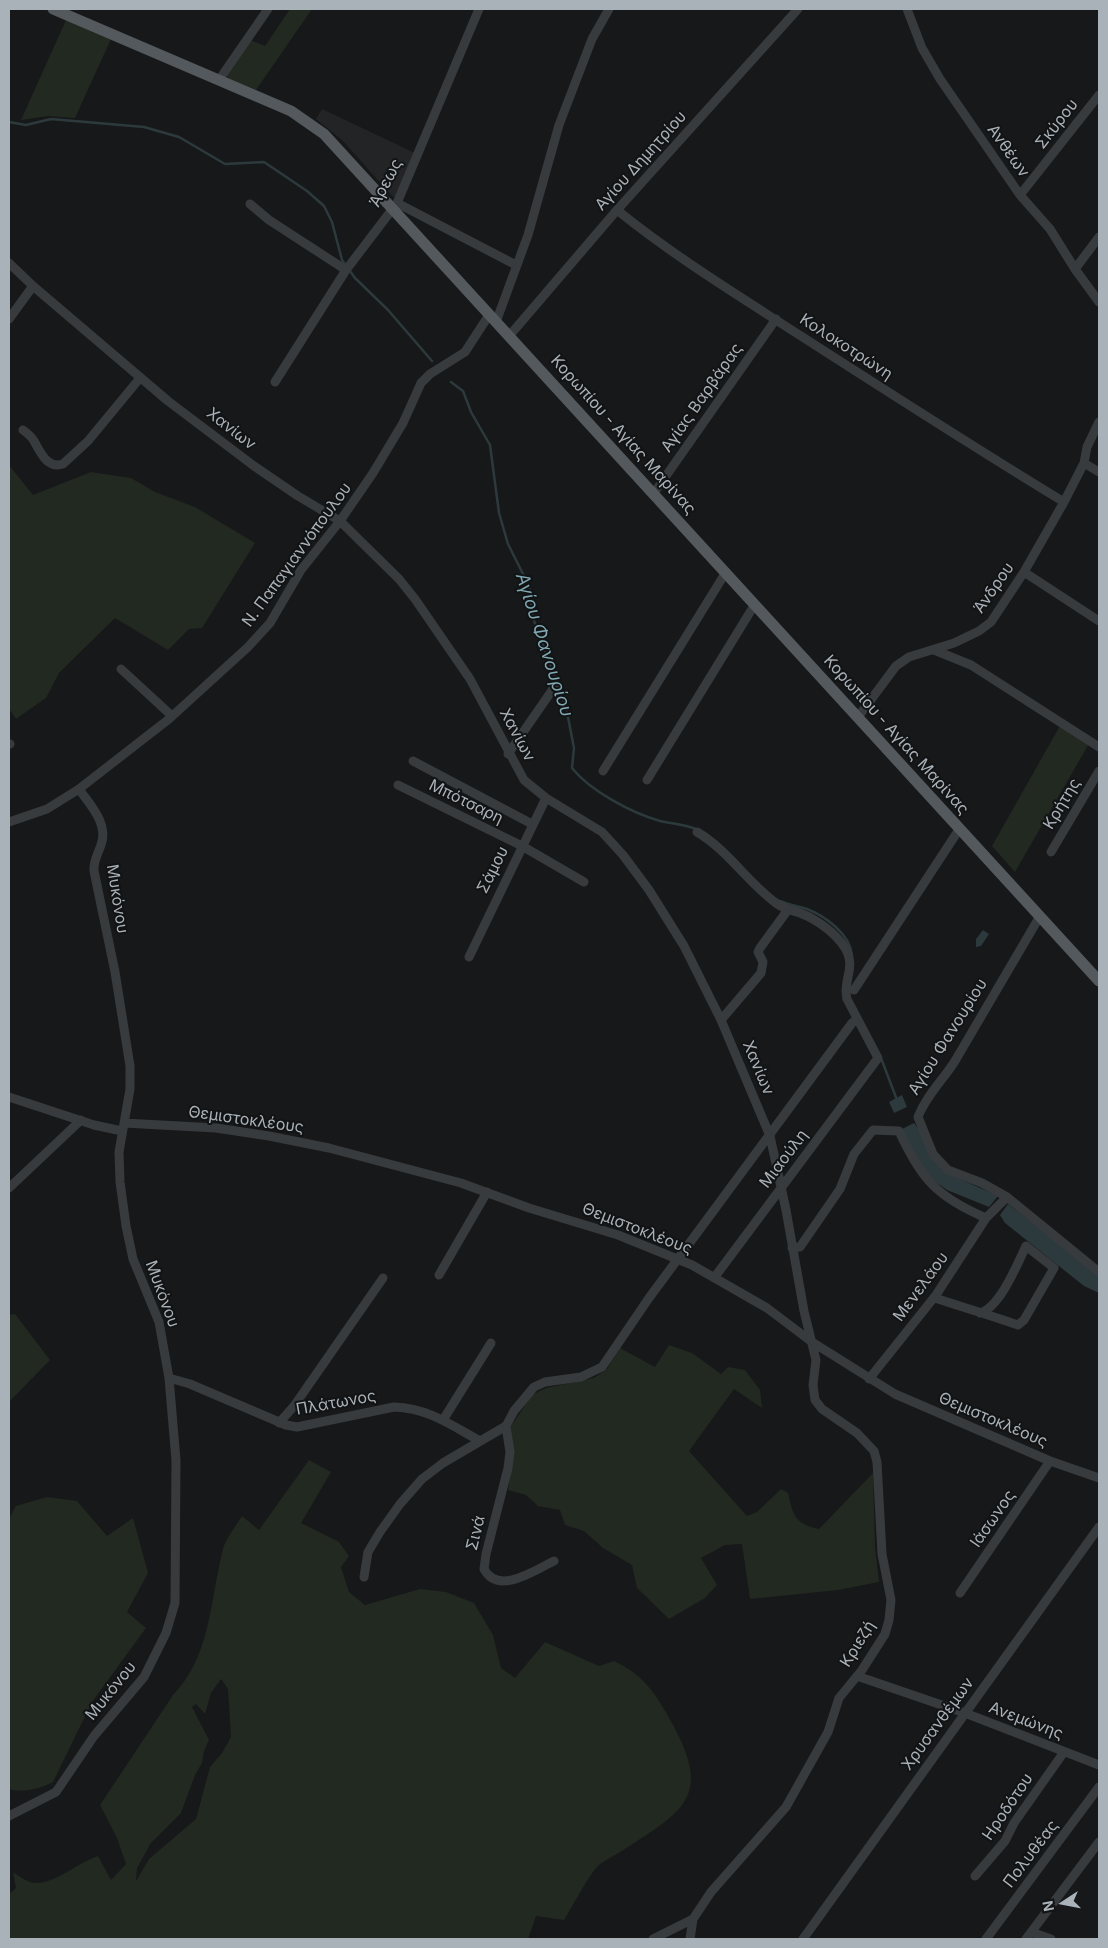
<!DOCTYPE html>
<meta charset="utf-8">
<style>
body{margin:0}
#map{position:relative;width:1108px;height:1948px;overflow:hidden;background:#171819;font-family:Inter,sans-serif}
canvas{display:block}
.frame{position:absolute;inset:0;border:10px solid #aab2b9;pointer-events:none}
.north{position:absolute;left:1038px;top:1878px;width:50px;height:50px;-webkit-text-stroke:4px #121314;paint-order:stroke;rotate:259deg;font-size:14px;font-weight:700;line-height:20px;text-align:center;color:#aab2b9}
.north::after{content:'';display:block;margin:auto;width:18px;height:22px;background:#aab2b9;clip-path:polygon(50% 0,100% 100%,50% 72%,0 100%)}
</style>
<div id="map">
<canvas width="1108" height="1948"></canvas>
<div class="frame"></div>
<div class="north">N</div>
</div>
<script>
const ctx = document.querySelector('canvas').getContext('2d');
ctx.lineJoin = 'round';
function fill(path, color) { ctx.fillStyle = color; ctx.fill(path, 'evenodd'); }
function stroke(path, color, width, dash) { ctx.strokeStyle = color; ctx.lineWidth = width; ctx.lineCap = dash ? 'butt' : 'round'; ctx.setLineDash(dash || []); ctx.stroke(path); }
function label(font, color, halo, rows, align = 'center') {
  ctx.font = font + ' Inter,sans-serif'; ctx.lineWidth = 4; ctx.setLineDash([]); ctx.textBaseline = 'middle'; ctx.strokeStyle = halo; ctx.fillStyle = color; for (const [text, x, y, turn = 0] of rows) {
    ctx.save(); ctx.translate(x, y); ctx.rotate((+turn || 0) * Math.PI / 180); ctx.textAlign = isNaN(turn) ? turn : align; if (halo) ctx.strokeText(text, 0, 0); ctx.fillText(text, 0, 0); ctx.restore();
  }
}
const built = new Path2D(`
 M322,109L415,153L396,196L393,197L342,140L316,119Z`);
const green = new Path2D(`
 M290,9H312L256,90L229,79L227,76L250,40L265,46Z
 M66,20L111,39L75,118L48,116L21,120Z
 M9,465L33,495L91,472L131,478L155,492L195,507L255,543L202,628L189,629L168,650L115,618L59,673L46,698L16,719L9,709Z
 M1061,724L1090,742L1015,872L992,846Z
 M15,1314L50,1360L9,1402V1315Z
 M669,1345L692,1353L721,1374L728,1367L745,1370L760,1390L762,1408L734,1389L689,1451L747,1516L757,1512L781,1489L788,1493C793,1515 795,1524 819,1529L873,1473L875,1547L879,1582L838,1590L750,1599L742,1544L725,1545L701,1558L717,1585L705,1598L669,1619L637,1588L632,1565L603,1548L584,1531L565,1525L560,1510L538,1506L526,1495L508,1490L513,1446L510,1428L532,1395L546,1388L594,1378L607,1369L620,1348L655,1367Z
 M309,1460L331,1472L301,1523L339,1542L349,1556L341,1567L349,1592L365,1605L420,1589L446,1592L474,1603L493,1635L501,1668L515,1678L545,1642L599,1666L614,1661C644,1675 656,1694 672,1723C712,1796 685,1810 625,1849C617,1854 607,1859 599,1865C589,1874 573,1906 564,1920L536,1916L528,1939H9V1894L16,1888L13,1872C18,1875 24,1880 30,1882C51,1888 78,1862 98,1856L111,1880L126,1864L117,1838L100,1805L173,1695C211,1656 210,1600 223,1549C226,1538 236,1526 242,1516L259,1530ZM221,1679L228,1689L231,1737L222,1753L210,1767L196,1819L149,1859L136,1881L137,1868L151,1843L181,1813L195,1775L202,1763L204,1751L209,1740L192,1707L196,1704L205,1714L211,1693Z
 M47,1497L77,1501L107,1536L133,1518L148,1573L127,1612L146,1628L92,1702L53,1782C40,1789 23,1793 9,1789V1519L16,1506Z`);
const water = new Path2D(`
 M983,930L989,934L981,946L976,947V939Z
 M902,1095L907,1107L894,1113L889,1102Z
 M914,1123L953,1176L998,1196L989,1207L947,1190L924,1174L902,1129Z
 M1008,1204L1099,1275V1293L1084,1286L1005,1223L1000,1215Z`);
const stream = new Path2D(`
 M9,122L26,125L51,119L144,127L179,137L225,164L264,162L307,191L324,206L332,222L342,260L355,278L388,310L432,361
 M451,382L463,391L471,412L490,445L499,513L508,544L529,586L533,618L566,707L574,748L572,768C590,791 632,813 660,821C673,824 685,824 698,830
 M781,901C789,905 798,906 807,909C825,916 850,934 852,955
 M881,1058L897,1100`);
const minor = new Path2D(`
 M907,9L922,48L940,79L1020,195L1050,229L1075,269L1099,302
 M219,80L268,9
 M1020,195L1099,95
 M397,203L516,265
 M250,204L269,220L346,270
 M617,210C675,257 739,296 801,336C888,392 975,448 1064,502
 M9,263L33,286L168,401L254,466L298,496L340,521L399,579L415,599L470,679L524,780L546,798L602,832L623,855L649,890L684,946L721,1020L770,1136L786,1210L804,1311L816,1360L813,1385L815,1400L822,1409L857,1433L874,1451L877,1462L882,1554L891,1600L889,1620L885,1634L862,1670L839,1698L828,1732L786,1807L711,1892L693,1919L690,1939
 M1075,269L1099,237
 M9,319L33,286
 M496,322L528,235L559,125L592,39L609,9
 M510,335L617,210L798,9
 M275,382L346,270L397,203L479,9
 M23,430C27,433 32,437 34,441C41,453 47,469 63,464L88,441L140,378
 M1084,463L1099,472
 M654,493L776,319
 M1024,572L1099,621
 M934,650L971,665L1099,747
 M121,669L172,716
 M858,717L896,666L909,657L954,643L979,631L991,622L1024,572L1064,502L1084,463L1087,447L1099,422
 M9,744H10
 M508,754L555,686
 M413,761L532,824
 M603,771L726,572
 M647,780L755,604
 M398,785L522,846L584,882
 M9,822L47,809L79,789L169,719L248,647L270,623L301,570L340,521L373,473L403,423L421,383L430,374L465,352L489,315
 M697,832C728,850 747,882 776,903C784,909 791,910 800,913C816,919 836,933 845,948C857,968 842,980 847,999L878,1058L714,1278
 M1051,852L1099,771
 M1040,916L955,1061C943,1080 926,1096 918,1117L933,1154L948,1170L982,1183L1007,1197L1099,1272
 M469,957L546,798
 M854,990L960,828
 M721,1020L761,973L763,962L758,952L760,948L787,911
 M9,1097L94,1125L122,1131
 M124,1123L216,1128L269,1136L329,1148L461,1183L529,1208L618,1235L692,1265L767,1308L812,1342L895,1394L1050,1461L1099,1478
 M9,1188L81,1120
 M792,1248L800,1247L840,1189L854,1154L873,1130L899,1131C921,1179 937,1197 986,1218
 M439,1275L487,1192
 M935,1298C962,1307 990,1315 1018,1325L1024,1320L1054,1268L1026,1246C1017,1265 1000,1307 980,1313
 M169,1378L190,1384L286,1425L297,1427L394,1407C428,1408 451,1425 480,1441
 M869,1379L936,1295L986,1218L1007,1197
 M443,1420L491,1343
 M279,1423L294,1406L383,1278
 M506,1426L510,1452L508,1468L486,1554L484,1569C498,1596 535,1570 554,1561
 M364,1577L368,1552L380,1532L400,1504L422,1479L443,1463L506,1426L514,1411L534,1387L545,1382L581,1377L602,1367L649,1298L852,1023L857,1019
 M960,1593L1050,1461
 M857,1676L965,1713L1099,1765
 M9,1816L56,1792L94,1736L144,1677L166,1633L175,1603L176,1460L169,1378L159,1322L133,1259L126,1226L120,1182L119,1152L130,1089V1066L115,972L94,871C93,861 98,854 101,845C109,824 90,805 79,789
 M975,1876L1005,1841L1014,1823L1064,1752
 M1031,1932L1051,1939
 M653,1939L693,1919
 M803,1939L1099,1527
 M986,1939L1099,1787
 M1026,1939L1099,1842`);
const major = new Path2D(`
 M53,9L291,111L324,134L1099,981`);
const streetNames = [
 ["Σκύρου",1057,124,-52],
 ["Ανθέων",1008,151,55],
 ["Αγίου Δημητρίου",641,161,-48],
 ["Άρεως",386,183,-62],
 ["Κολοκοτρώνη",846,347,33],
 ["Αγίας Βαρβάρας",702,398,-55],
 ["Χανίων",231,429,38],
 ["Κορωπίου - Αγίας Μαρίνας",623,435,48],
 ["Ν. Παπαγιαννόπουλου",297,555,-54],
 ["Άνδρου",994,588,-55],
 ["Χανίων",517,735,62],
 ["Κορωπίου - Αγίας Μαρίνας",896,735,48],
 ["Μπότσαρη",466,802,26],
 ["Κρήτης",1062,804,-59],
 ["Σάμου",493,870,-63],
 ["Μυκόνου",117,899,81],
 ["Αγίου Φανουρίου",948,1037,-58],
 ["Χανίων",758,1068,67],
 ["Θεμιστοκλέους",246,1120,8],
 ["Μιαούλη",784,1159,-53],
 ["Θεμιστοκλέους",637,1229,21],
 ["Μενελάου",921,1287,-54],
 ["Μυκόνου",162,1294,70],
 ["Πλάτωνος",336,1403,-10],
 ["Θεμιστοκλέους",993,1420,23],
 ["Ιάσωνος",993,1519,-55],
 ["Σινά",476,1533,-76],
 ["Κριεζή",858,1644,-58],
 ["Μυκόνου",111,1691,-51],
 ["Ανεμώνης",1026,1721,21],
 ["Χρυσανθέμων",938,1724,-54],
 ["Ηροδότου",1008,1807,-56],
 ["Πολυθέας",1031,1854,-53]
];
const waterNames = [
 ["Αγίου Φανουρίου",544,645,72]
];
fill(built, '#232426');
fill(green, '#222921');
fill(water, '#2d3a3d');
stroke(stream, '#2d3a3d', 2.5);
stroke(minor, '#383b3e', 9);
stroke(major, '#54595d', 11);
label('16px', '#aab2b9', '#121314', streetNames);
label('italic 18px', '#81a9b4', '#121314', waterNames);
</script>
